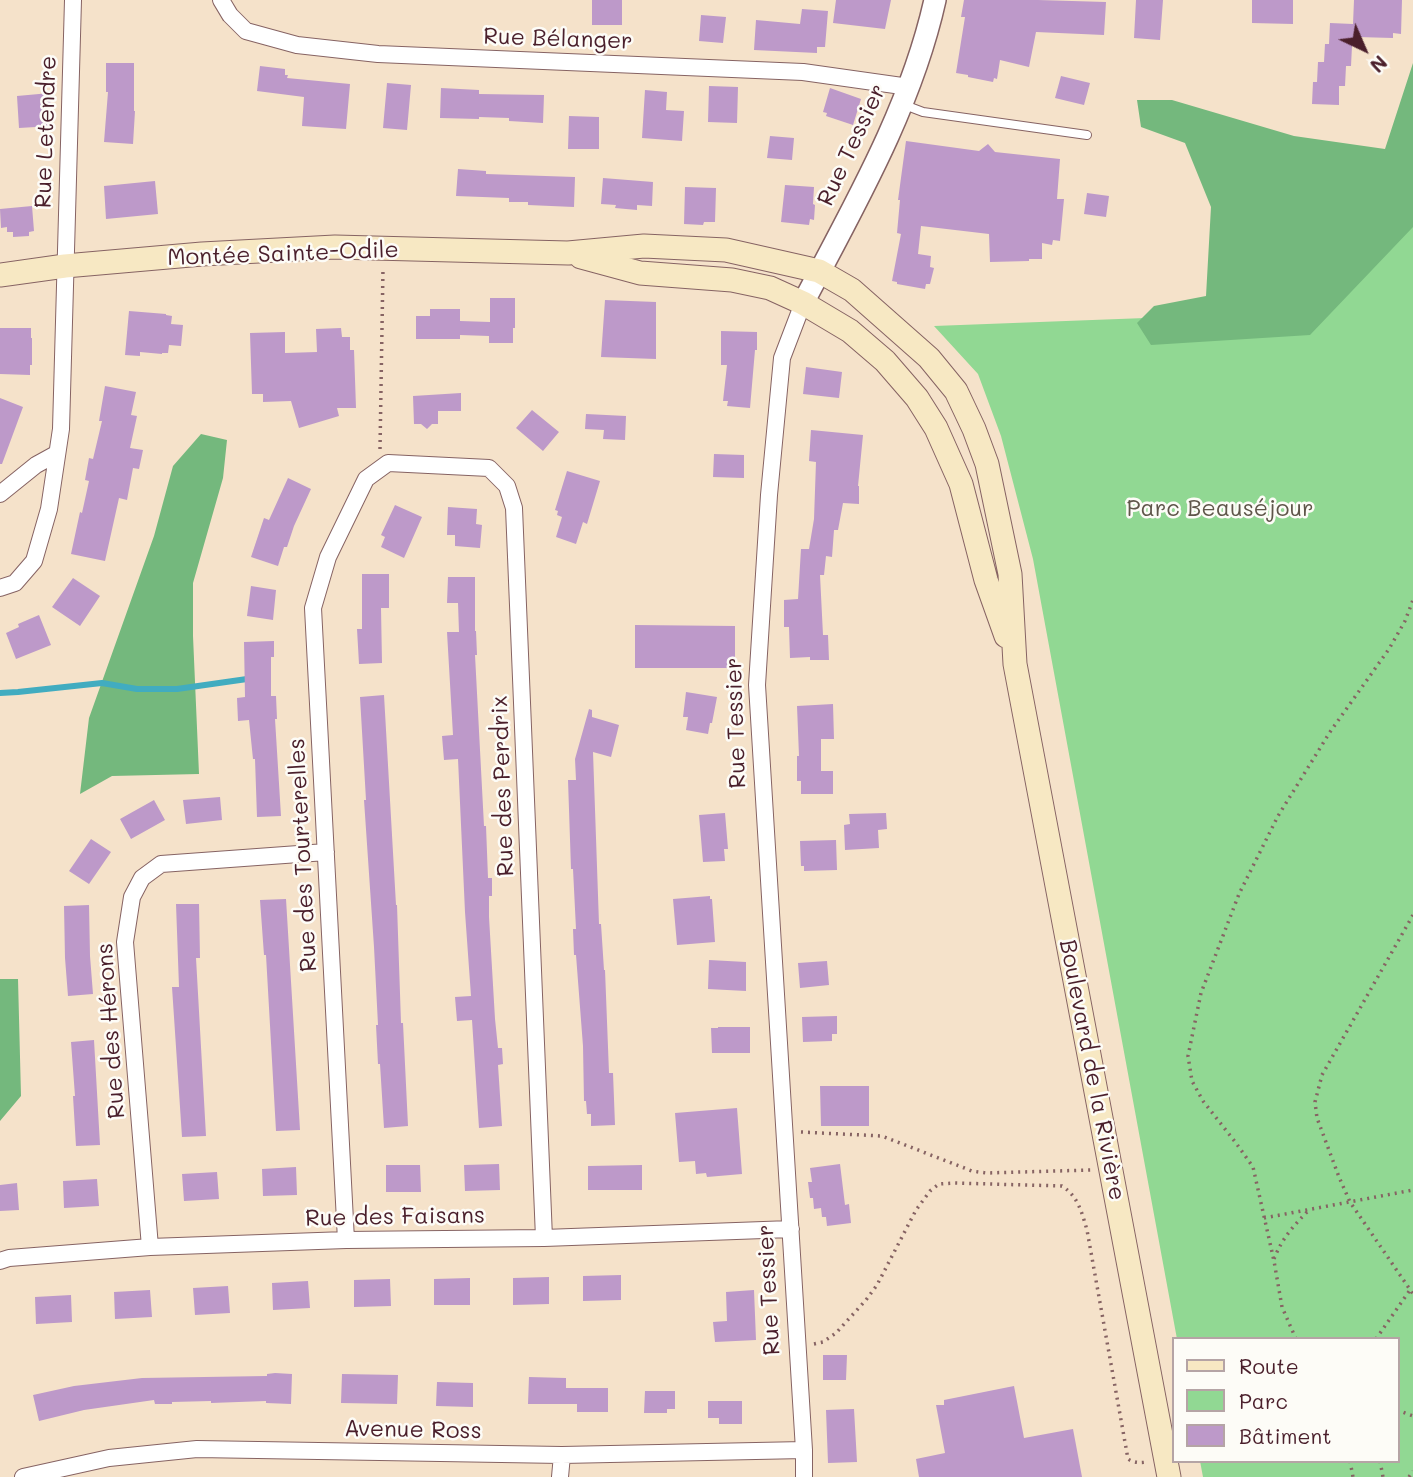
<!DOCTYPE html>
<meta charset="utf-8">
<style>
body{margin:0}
#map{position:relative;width:1413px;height:1477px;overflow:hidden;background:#f5e2ca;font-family:Mali,sans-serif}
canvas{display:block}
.legend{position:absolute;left:1172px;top:1337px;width:228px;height:126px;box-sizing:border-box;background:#fdfcf7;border:2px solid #b5a4a5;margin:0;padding:9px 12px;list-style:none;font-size:21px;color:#4a1f2b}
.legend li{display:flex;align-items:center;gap:14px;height:35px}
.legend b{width:35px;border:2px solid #b5a4a5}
.north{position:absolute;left:1329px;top:14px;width:70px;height:70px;-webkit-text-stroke:5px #fdfcf7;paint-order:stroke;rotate:136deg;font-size:19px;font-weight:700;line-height:28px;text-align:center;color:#4a1f2b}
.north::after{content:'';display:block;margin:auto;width:24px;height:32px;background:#4a1f2b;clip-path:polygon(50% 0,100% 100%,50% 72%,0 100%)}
</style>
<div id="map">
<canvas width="1413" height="1477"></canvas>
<ul class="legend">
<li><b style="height:9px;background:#f7e8c3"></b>Route</li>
<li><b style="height:19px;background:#91d893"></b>Parc</li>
<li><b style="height:19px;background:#bd99c9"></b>Bâtiment</li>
</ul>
<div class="north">N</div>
</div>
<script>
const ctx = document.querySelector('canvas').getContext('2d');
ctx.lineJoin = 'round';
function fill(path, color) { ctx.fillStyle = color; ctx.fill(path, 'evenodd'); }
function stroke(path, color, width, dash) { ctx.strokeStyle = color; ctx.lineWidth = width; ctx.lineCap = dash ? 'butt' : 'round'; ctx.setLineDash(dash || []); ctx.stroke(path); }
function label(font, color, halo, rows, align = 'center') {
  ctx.font = font + ' Mali,sans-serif'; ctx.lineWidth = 5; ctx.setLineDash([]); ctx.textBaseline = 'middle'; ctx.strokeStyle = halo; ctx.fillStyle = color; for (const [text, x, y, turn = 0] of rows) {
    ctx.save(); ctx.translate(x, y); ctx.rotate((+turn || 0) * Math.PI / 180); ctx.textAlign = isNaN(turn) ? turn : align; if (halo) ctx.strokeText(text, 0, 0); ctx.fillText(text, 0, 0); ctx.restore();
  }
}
const green = new Path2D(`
 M1413,191V1477H1203L1200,1461H1397V1339H1177L1033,559L1001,436L978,374L934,326L1198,316H1327Z`);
const forest = new Path2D(`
 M1413,63V227L1310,335L1151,345L1137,323L1154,306L1206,296L1211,207L1185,143L1141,127L1137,100H1172L1294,136L1385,149Z
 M201,434L227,440L223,478L193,583V636L199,774L112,776L80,794L89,718L154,536L173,466Z
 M0,979H18L21,1096L0,1121Z`);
const stream = new Path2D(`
 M0,693L18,692L102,683L137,689H177L247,679`);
const building = new Path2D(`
 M592,0H622V25H592Z
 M836,0H891L885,29L833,23Z
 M964,0H1038L1106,2L1104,35L1036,32L1029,67L1000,60L997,79L994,78L993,82L968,77V75L956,73L965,17H961Z
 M1136,0H1163L1160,40L1134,38Z
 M1252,0H1293V24L1252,23Z
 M1354,0H1402L1401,34L1393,33V38L1357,37L1356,46H1352L1351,66H1346L1345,86H1339V105L1312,104L1313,82H1317L1318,62H1324L1325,44H1329L1330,23L1353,24Z
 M802,9L828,11L825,47H817V53L754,50L756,20L800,24Z
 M701,15L726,17L723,43L699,41Z
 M106,63H134V111H135L133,144L104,142L108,92H106Z
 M260,66L285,69V75H288L287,78L350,84L346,129L302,126L304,97L257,91Z
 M1061,76L1090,83L1084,105L1055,98Z
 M387,83L411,85L407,130L383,128Z
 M709,86L738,87L737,123L708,122Z
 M441,88L479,90V94L544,95L543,123L509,121V118L479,117V119L440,118Z
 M830,88L861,99L853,125L826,116L827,113L823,112Z
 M645,90L667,92L666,110L684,111L682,141L642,138Z
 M50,93L52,126L19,128L17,96Z
 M569,116L599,117V149H568Z
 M770,136L794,138L792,160L767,158Z
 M906,141L979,151L988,144L995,152L1060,159L1057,199H1064L1060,241L1053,240L1052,245L1042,243V259H1029V261L990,262L989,234L921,226L918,254L931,256L930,267L934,268L930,284H926L925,289L897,284V282L892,281L901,234L897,233L900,200H898Z
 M458,169L486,171V174L575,177L574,207L528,205V202H509V198L456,196Z
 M603,178L653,182L652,206L637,205V210L615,208L616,205L601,204Z
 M155,181L158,214L106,219L104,186Z
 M785,185L814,187L813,204L815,205L814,220L810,219L809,225L781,222Z
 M685,187L716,188L715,222H704L703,225L684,224Z
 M1087,193L1109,196L1106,217L1084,214Z
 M32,206L34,231L29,232V236L13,237V232H7V227L1,228L0,209Z
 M490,298H515V328H513V343H489V336L460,335V339H416V316H430V309H460V321L490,322Z
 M605,300L656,302V359L601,357Z
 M129,311L166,314V315L172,316L171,324L183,325L181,346L169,345L168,353H162V354L140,352V356L125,355Z
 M0,328H31V338H32V365H30V375L0,374Z
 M341,328L342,337H350V350H354L356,408H337L339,416L299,428L291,401L263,402V394H252L250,333L285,332V353L317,352L316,329Z
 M721,331L757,332V350H755L750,408L727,406L728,401H723L727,365H721Z
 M806,367L842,372L839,398L803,394Z
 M105,386L136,392L131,415L137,416L130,448L143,450L139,469L133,468L127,500L119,498L105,561L71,554L80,512L82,513L89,481L85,480L89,458L93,459L102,421H99Z
 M461,393V411H438V424H432L427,429L421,424H414L413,396Z
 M0,398L23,407L2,464H0Z
 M532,410L559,432L543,451L516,428Z
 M586,414L626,416L625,440L603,439L604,430L585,429Z
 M811,430L863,435L858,486H859V504L843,503L838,530H834L832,557L826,556L824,575H820L823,635H828L829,660H810V657L790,658L789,627H784V600L798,599L801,549H809L814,519L816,462L809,461Z
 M714,454L744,455V478L713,477Z
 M567,471L600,481L587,524L583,522L576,544L556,537L562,517L557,515L558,511L555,510Z
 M288,478L311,489L294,526L287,547H284L278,566L251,557L264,518L269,520Z
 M395,505L422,517L404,558L381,547L385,537L381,535Z
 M448,507L477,509L476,524L482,525L480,548L455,546V535H447Z
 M362,574H389V608H381L382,663L359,664L357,629H362Z
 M448,577H475V631H476L477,655H475L484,826H486L488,878H492V896H489V917L495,1019L498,1048H502L503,1064L498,1065L502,1126L479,1128L472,1020L457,1021L455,997L471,996L465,912L458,759L444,760L442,736L453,735L447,632H459L458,603H447Z
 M73,578L100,596L80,626L52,607Z
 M251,586L276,590L273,620L247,616Z
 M39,615L51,645L16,659L6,633L19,627L18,624Z
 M635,625L735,626V668H635Z
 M274,641V657H271V696H276L277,719H275L281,816L257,817L255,759H253L249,720L238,721L237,698L245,697L244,642Z
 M686,692L717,697L712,723H710L708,734L686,730L688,717H683Z
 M384,695L396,905H397L401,1023H403L408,1126L384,1128L380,1064H378L376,1025H378L374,947L364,800H366L360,697Z
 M833,704L834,739H821V771H833V794H801V781H797V756H799L797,706Z
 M589,709L592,710V717L619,725L611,757L593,752L599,924H601L604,970H605L609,1073H613L615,1125L591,1126V1114H587L586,1101H584L583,1046L576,955H574L573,929H576L573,869H571L568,780H576L575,759Z
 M220,797L222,820L186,824L183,800Z
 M154,800L165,820L131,839L120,819Z
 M725,813L728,849H724L725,861L703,862L699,815Z
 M886,813L887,829L878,830L879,848L845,850L844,825L850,824L849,814Z
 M91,839L111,852L89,884L69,871Z
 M836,840L837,870L804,871V866H801L800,841Z
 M710,896V899H712L715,942L677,945L673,899Z
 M286,899L300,1130L276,1131L266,955H264L260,900Z
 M176,904H199L200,958H196L206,1136L182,1137L172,987H179Z
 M89,905L90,956L93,994L68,996L65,958L64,906Z
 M709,960L746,962V991L708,989Z
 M827,961L829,985L800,988L798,963Z
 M837,1016V1034H832V1041L803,1042L802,1017Z
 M718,1027H750V1053H712L711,1028H718Z
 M94,1040L100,1145L76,1146L73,1096H75L71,1042Z
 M820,1086H869V1126H821Z
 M737,1108L742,1174L707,1177L706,1173L696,1174L695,1161L679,1162L675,1113Z
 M499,1164L500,1190L465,1191L464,1165Z
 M840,1164L845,1205L849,1204L851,1223L827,1226L826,1217H822L821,1208L814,1209L813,1198H810L808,1182H812L810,1168Z
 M386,1165H420L421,1192H386Z
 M642,1165V1190H588V1166Z
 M296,1167L297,1195L263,1196L262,1169Z
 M217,1172L219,1199L184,1201L182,1174Z
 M97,1179L99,1206L64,1208L63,1181Z
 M17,1183L19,1210L0,1211V1185Z
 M621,1275V1300L583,1301V1276Z
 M549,1277V1304L513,1305V1278Z
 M470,1278V1305H434V1279Z
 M390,1279L391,1306L354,1307V1280Z
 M308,1281L310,1308L273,1310L272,1283Z
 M228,1286L230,1313L195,1315L193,1288Z
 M150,1290L152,1317L115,1319L114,1292Z
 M754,1290L756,1340L715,1342L713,1322L727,1321L726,1292Z
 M71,1295L72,1322L36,1324L35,1297Z
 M823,1355H847L846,1380H823Z
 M275,1373L292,1374L291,1404L266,1403V1401L211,1403V1401L172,1402V1404H155L154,1400L84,1410L39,1421L33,1395L74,1386L142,1378L267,1376V1374Z
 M342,1374L398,1375L397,1404L341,1403Z
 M529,1377L566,1378V1388H608V1412H577V1404H528Z
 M437,1382L473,1383V1407L436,1406Z
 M1014,1386L1024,1438L1073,1429L1082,1477H919L916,1459L945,1453L936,1405H944V1400Z
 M645,1391H675V1409H667V1413H644Z
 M708,1401H742V1424H719V1418H708Z
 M854,1409L857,1462L828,1463L826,1410Z`);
const path = new Path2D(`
 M380,449L383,268
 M1413,915L1322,1075L1315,1102L1317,1118L1339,1177L1350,1202L1413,1294
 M801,1132L882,1136L972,1171L986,1173L1091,1170
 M1264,1218L1413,1190
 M1274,1259C1282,1238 1295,1224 1310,1209
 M1296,1339L1282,1307L1274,1261L1253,1167L1236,1143L1203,1101L1192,1081L1188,1056L1201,993L1239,894L1278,816L1330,732L1389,649L1405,621L1413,600
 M1376,1339L1410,1290
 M814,1344L823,1342L836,1333L866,1300L877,1285L916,1210L930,1191L939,1184L954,1183L1062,1186C1078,1196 1082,1213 1087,1230L1128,1459C1134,1463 1140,1463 1147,1462
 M1397,1410L1413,1416
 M1350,1461L1353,1477
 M1380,1461L1383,1477
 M1409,1477L1413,1471`);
const service = new Path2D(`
 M902,104L923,112L1087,135`);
const minor = new Path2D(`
 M221,0L230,15L246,31L297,45L378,54L803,72L909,87
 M803,303L782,358L769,495L757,685L804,1450V1477
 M0,494L36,465L56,454
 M0,588L15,583L34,561L49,509L61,429L73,0
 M346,1240L313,608L328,557L366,479L388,463L489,468L507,486L514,508L544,1238
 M150,1247L125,942L132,897L142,878L161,864L326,852
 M0,1261L9,1258L150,1247L346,1240L544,1238L791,1229
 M23,1477L109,1458L197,1449L562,1455L804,1450
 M560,1477L562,1455`);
const tertiary = new Path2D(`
 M803,303C854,206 911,108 935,0`);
const secondary = new Path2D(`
 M581,257L640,273L732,280L770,288L803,303L850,331L885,361L917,398L936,428L961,484L986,580L1006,636
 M0,275L65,266L202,254L335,247L568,253L644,246L726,250L819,271L852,290L929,358L956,391L974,429L987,464L1010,574L1015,664L1169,1477`);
const streetNames = [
 ["Rue Bélanger",558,39,2],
 ["Rue Letendre",46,132,-88],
 ["Rue Tessier",852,145,-65],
 ["Montée Sainte-Odile",283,254,-2],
 ["Rue Tessier",736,723,-92],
 ["Rue des Perdrix",503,786,-92],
 ["Rue des Tourterelles",303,855,-93],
 ["Rue des Hérons",111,1031,-94],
 ["Boulevard de la Rivière",1092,1070,79],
 ["Rue des Faisans",395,1217,-1],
 ["Rue Tessier",769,1290,-93],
 ["Avenue Ross",413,1430,1]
];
const parkNames = [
 ["Parc Beauséjour",1220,509]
];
fill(green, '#91d893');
fill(forest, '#74b87d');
stroke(stream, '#41acc0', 6);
fill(building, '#bd99c9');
stroke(service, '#866363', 10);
stroke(minor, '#866363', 18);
stroke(tertiary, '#866363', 24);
stroke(secondary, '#866363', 25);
stroke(path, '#866363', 3.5, [2, 5]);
stroke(service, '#fff', 8);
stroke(minor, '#fff', 16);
stroke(tertiary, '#fff', 21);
stroke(secondary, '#f7e8c3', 23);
label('23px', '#4a1f2b', '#fdfcf7', streetNames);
label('23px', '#5f564a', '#fdfcf7', parkNames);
</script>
